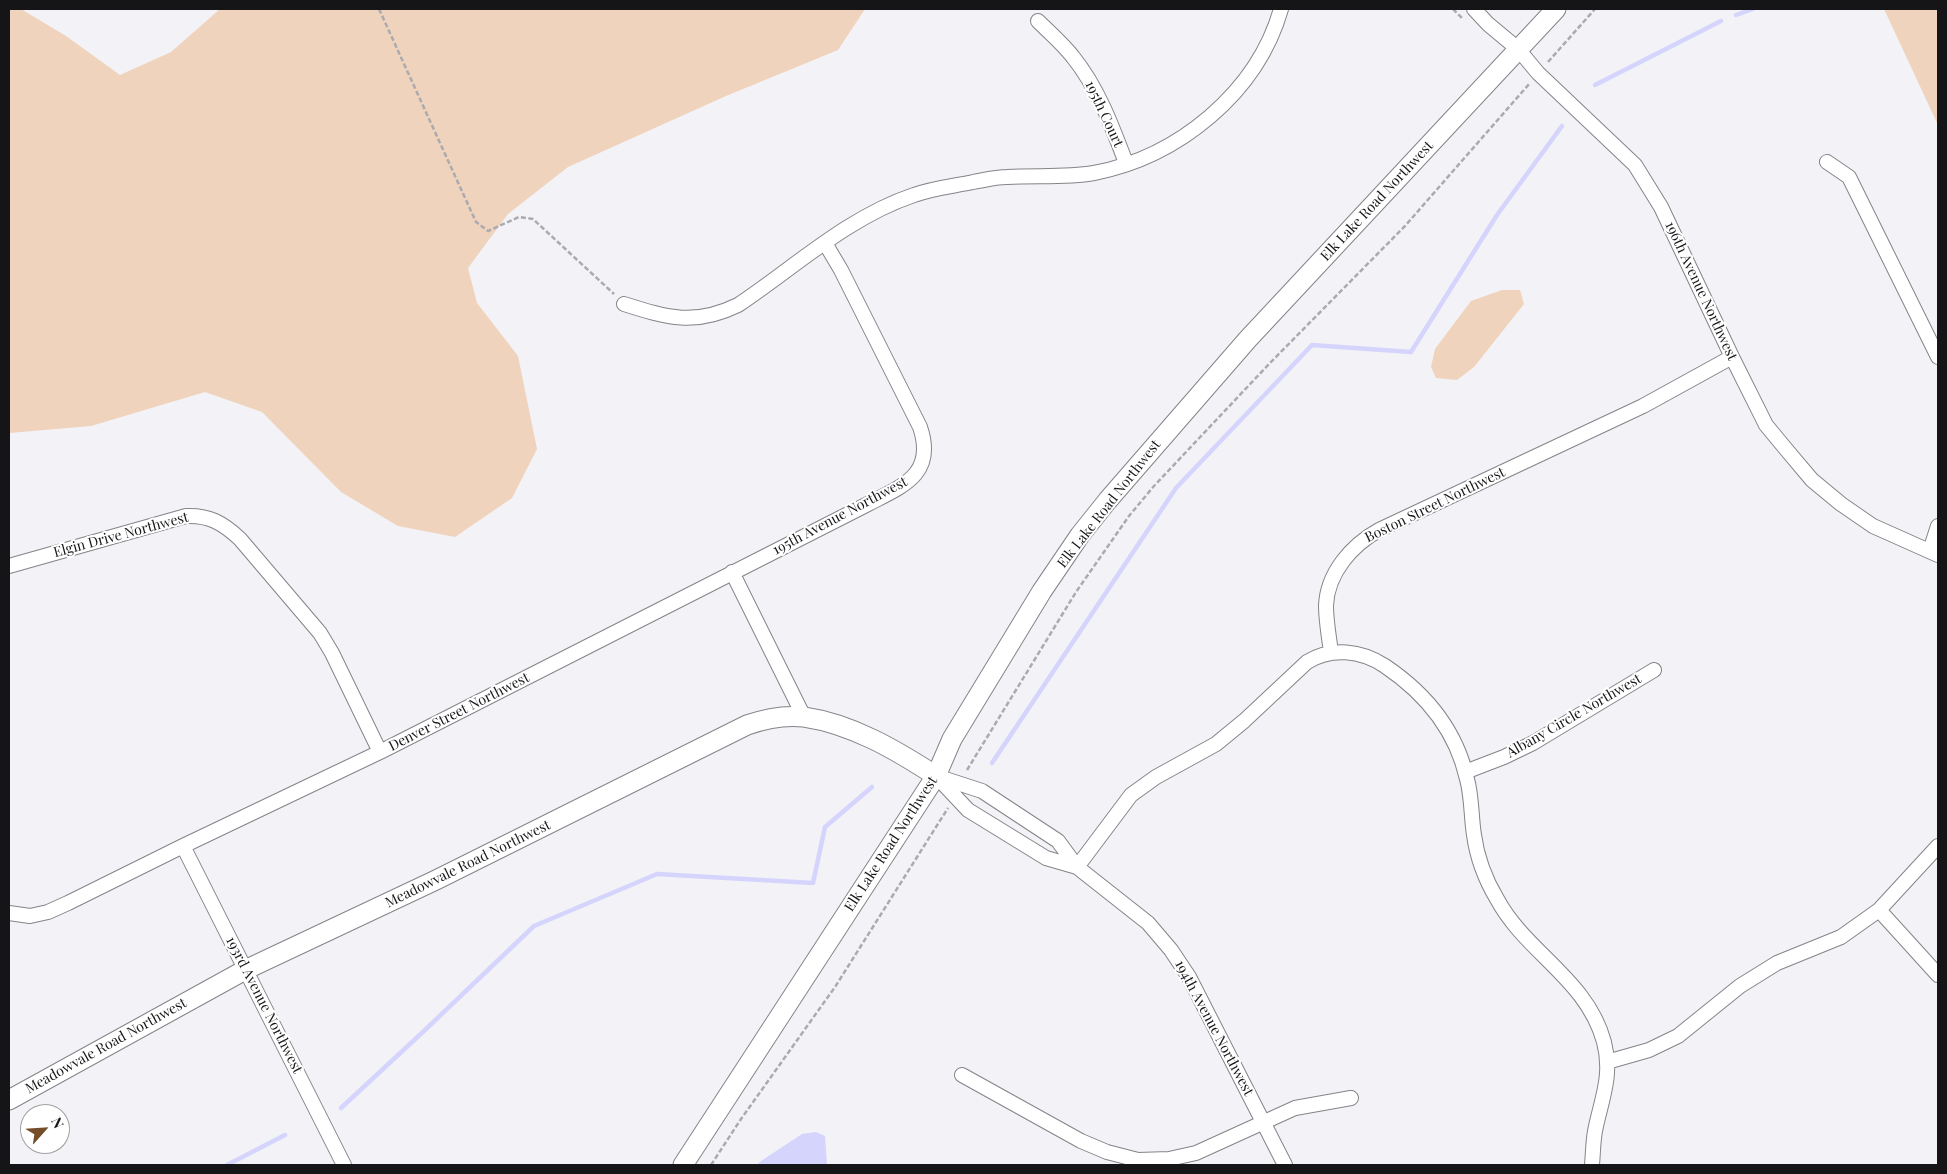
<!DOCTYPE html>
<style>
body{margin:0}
#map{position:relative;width:1947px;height:1174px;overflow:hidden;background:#f2f2f7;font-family:"Playfair Display",serif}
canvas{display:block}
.frame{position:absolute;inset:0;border:10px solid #151517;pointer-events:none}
.north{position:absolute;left:20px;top:1104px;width:50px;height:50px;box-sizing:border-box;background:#fff;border:1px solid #a1a1a2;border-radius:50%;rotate:64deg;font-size:14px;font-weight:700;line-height:20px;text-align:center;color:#151517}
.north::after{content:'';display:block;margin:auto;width:18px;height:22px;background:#744d2a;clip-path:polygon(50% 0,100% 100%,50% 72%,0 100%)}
</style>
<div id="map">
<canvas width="1947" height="1174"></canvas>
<div class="frame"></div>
<div class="north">N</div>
</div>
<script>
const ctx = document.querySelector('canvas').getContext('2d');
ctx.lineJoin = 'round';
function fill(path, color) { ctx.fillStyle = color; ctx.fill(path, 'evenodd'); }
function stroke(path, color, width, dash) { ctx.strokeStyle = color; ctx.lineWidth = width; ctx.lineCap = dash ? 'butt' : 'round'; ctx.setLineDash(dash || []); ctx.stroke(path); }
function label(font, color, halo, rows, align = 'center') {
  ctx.font = font + ' "Playfair Display",serif'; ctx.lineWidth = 4; ctx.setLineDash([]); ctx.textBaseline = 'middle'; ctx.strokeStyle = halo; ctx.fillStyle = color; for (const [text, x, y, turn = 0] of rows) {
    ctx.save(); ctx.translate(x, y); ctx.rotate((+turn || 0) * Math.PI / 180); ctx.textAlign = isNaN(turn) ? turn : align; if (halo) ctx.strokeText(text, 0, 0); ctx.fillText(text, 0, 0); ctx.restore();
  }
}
const green = new Path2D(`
 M9,9H21L66,36L120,75L171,52L220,9H865L838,50L726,96L568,167L508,214L468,268L477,303L518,356L537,449L512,498L455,537L398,526L341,492L262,412L205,392L91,426L9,433Z
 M1884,9H1938V125Z
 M1502,290H1520L1524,304L1474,367L1457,380L1436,378L1431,367L1435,349L1471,301Z`);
const water = new Path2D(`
 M816,1132L825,1136L827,1165H757L761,1161L802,1134Z`);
const stream = new Path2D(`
 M1736,15L1753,9
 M1595,85L1721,21
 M992,763L1176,488L1312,345L1411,352L1497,215L1562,126
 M341,1108L425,1030L534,926L657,874L813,883L825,827L872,787
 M227,1165L285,1135`);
const path = new Path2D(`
 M379,9L476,222L488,231L519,217L533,219L614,294
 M1453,9L1462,18
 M1548,62L1595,9
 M967,770L1076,592L1129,516L1154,486L1269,364L1405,226L1530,83
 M711,1165L741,1119L835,987L948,808`);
const street = new Path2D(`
 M1474,9L1488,24L1518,49L1538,73L1635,165L1661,207L1732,357L1766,425L1785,448L1812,480L1841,504L1873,526L1938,555
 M1038,21C1050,33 1063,44 1073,57C1098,88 1112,126 1126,163
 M1827,162L1849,177L1938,357
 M624,304C668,318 695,326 738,305C795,267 848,217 914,195C933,188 954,186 973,182C984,180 996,177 1007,177C1036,175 1065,178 1094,173C1178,157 1257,93 1281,9
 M1930,551L1938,526
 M9,566L186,516C209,515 223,523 240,539L320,633L332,653L380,752
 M732,572L804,717
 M1331,652C1329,637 1326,621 1326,606C1327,573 1352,545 1379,530L1643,406L1732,357
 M1465,772L1504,757L1533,743L1654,670
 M936,776L982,791L1058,841L1077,867L1046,858L968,810Z
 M183,846L344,1165
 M1879,910L1938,975
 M9,913L30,916L48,912L68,903L183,846L380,752L868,504C903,486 936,474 920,427L841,270L825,243
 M1607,1062L1649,1050L1678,1036L1740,986L1777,963L1841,937L1879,910L1938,846
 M962,1075L1081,1141L1107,1152L1138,1160L1169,1159L1196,1153L1295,1108L1351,1098
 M1285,1165L1189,977L1171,950L1148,923L1077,867L1131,795L1156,777L1216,744L1244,721L1307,662C1331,647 1361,650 1385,666C1425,693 1456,730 1467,779C1472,797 1471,816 1474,835C1477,857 1485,879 1497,899C1526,953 1587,979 1604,1042C1613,1076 1601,1100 1595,1131C1593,1142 1593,1154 1592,1165`);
const secondary = new Path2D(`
 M9,1100L245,970L436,880L747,725C764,719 785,715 804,717C852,724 896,750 936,776
 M683,1165L936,776L952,739L1042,591L1080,535L1108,500L1248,339L1556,9`);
const streetNames = [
 ["195th Court",1104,114,65],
 ["Elk Lake Road Northwest",1377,201,-47],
 ["196th Avenue Northwest",1701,291,65],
 ["Elk Lake Road Northwest",1109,504,-52],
 ["Boston Street Northwest",1435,505,-26],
 ["195th Avenue Northwest",840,516,-28],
 ["Elgin Drive Northwest",121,535,-15],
 ["Denver Street Northwest",459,712,-27],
 ["Albany Circle Northwest",1574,716,-30],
 ["Elk Lake Road Northwest",891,844,-57],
 ["Meadowvale Road Northwest",468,864,-26],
 ["193rd Avenue Northwest",264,1005,63],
 ["194th Avenue Northwest",1214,1028,62],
 ["Meadowvale Road Northwest",106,1046,-29]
];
fill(green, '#f0d3bc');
fill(water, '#d5d4fd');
stroke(stream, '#d5d4fd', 4.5);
stroke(street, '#848489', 16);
stroke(secondary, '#848489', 21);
stroke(path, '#ababaf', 2.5, [5, 2.5]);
stroke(street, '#fff', 14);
stroke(secondary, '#fff', 19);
label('14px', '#151517', '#fff', streetNames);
</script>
